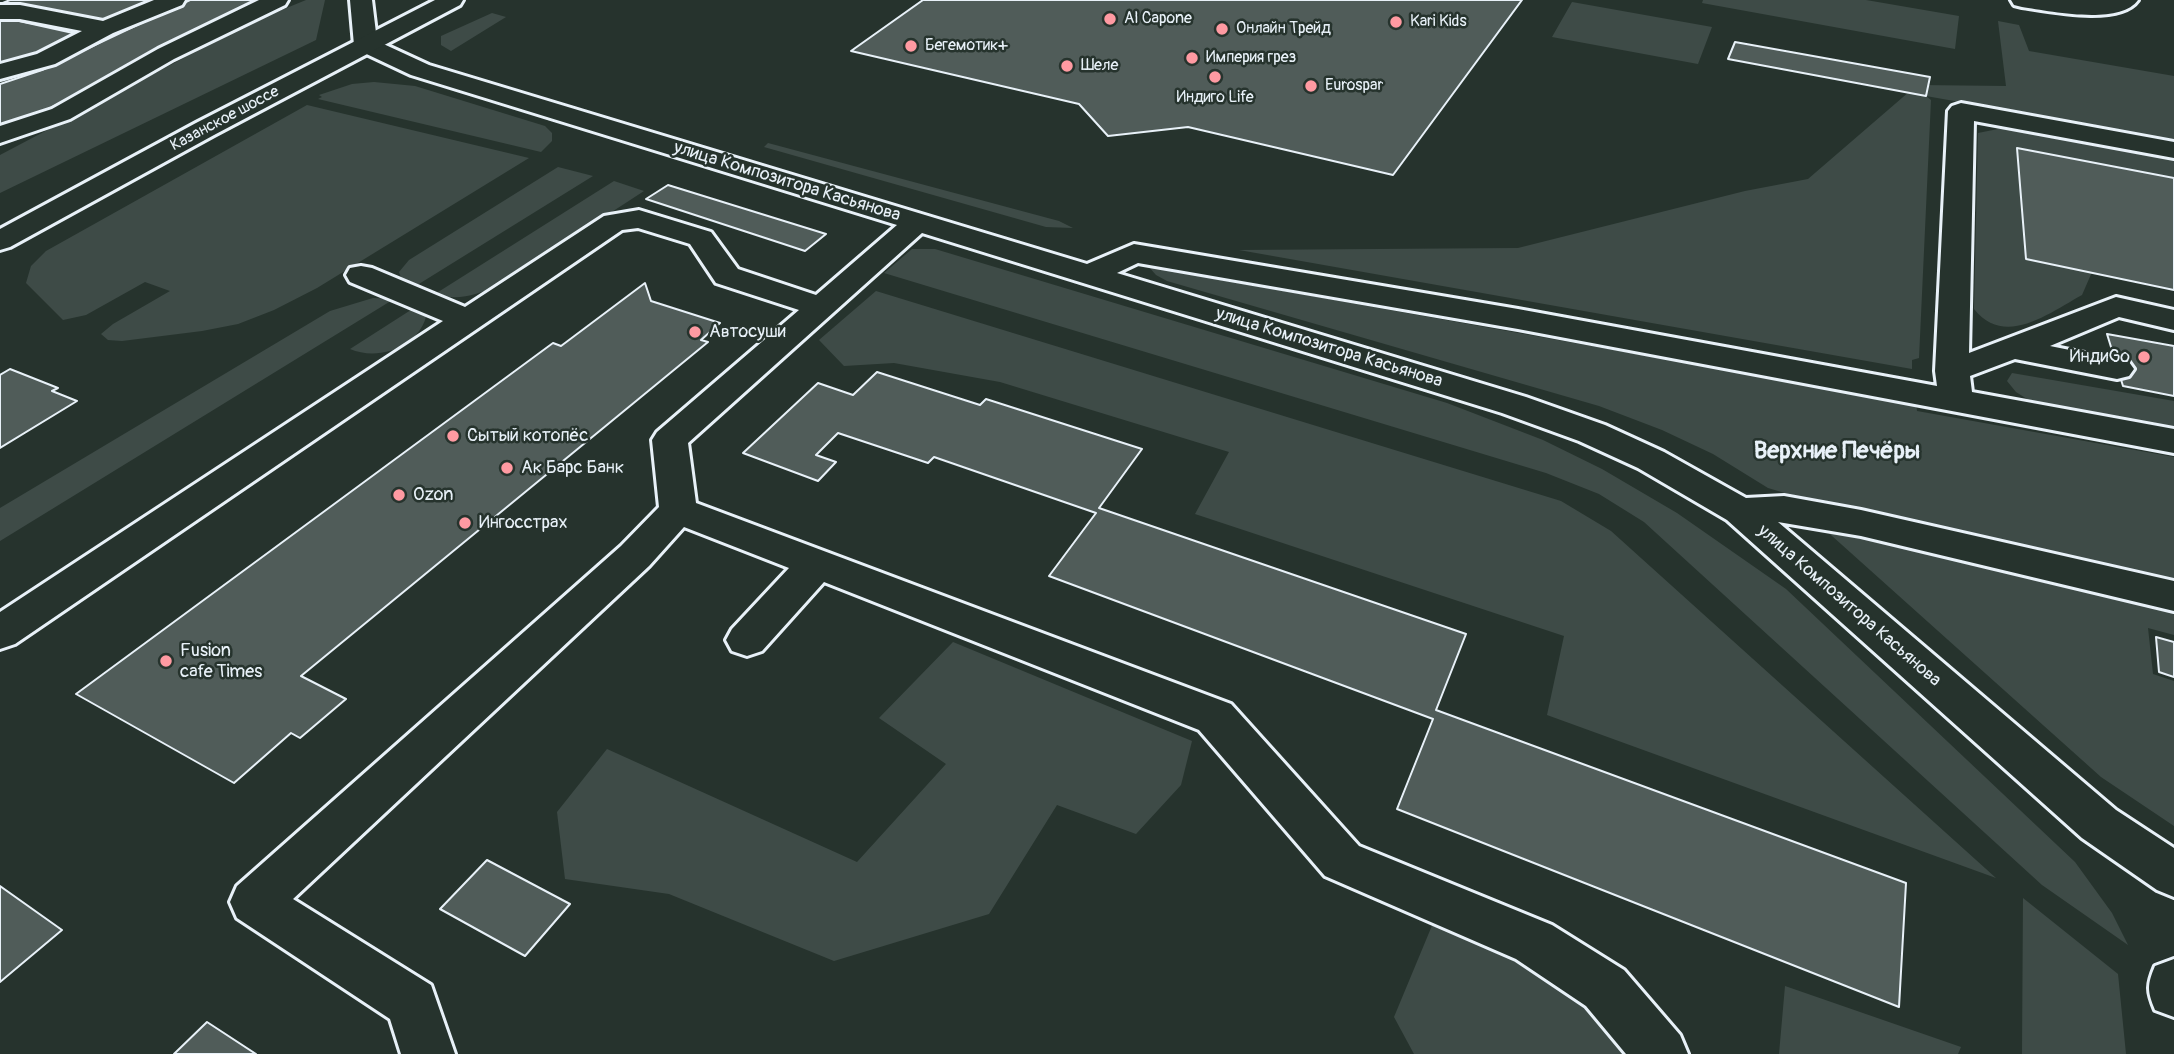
<!DOCTYPE html>
<meta charset="utf-8">
<style>
body{margin:0}
canvas{display:block;background:#26332d}
</style>
<canvas width="2174" height="1054"></canvas>
<script>
const ctx = document.querySelector('canvas').getContext('2d');
ctx.lineJoin = 'round';
function fill(path, color) { ctx.fillStyle = color; ctx.fill(path, 'evenodd'); }
function stroke(path, color, width, dash) { ctx.strokeStyle = color; ctx.lineWidth = width; ctx.lineCap = dash ? 'butt' : 'round'; ctx.setLineDash(dash || []); ctx.stroke(path); }
function label(font, color, halo, rows, align = 'center') {
  ctx.font = font + ' Pangolin,sans-serif'; ctx.lineWidth = 5; ctx.setLineDash([]); ctx.textBaseline = 'middle'; ctx.strokeStyle = halo; ctx.fillStyle = color; for (const [text, x, y, turn = 0] of rows) {
    ctx.save(); ctx.translate(x, y); ctx.rotate((+turn || 0) * Math.PI / 180); ctx.textAlign = isNaN(turn) ? turn : align; if (halo) ctx.strokeText(text, 0, 0); ctx.fillText(text, 0, 0); ctx.restore();
  }
}
const green = new Path2D(`
 M306,0H325L316,40L0,193V155L250,23Z
 M1703,0H1866L1959,16L1955,49L1702,3Z
 M1572,2L1712,27L1698,64L1552,37Z
 M492,13L506,17L451,51L441,45V36Z
 M1998,21L2019,25L2029,51L2174,76V140L1926,96L1931,100L1919,358L1912,360V369L1239,250L1518,248L1745,191L1808,179L1917,85L2006,86Z
 M374,82L415,86L545,126L552,133V141L541,152L318,99L322,97L319,95L352,84Z
 M307,105L529,158L317,288L274,310L238,324L202,331L122,341L108,340L101,334L113,324L170,291L145,282L86,315L63,320L26,283L31,266L46,251Z
 M2003,128L2174,158V178L2018,149L2026,259L2092,272L2082,295C2049,313 2005,348 1974,309L1978,133Z
 M768,143L1059,221L1073,228L1046,227L764,147Z
 M558,167L593,176L414,287L403,283L399,272L409,260Z
 M614,181L644,191L498,286C477,294 458,302 435,294Z
 M912,249H935L1447,403L1543,440L1602,469L1677,513L1786,589L2075,862L2112,913L2128,945L2042,885L1644,522L1599,494L1546,473L884,273Z
 M1149,267L1916,404L1917,411L2174,457V587L1815,502L1768,488L1713,454L1662,430L1599,406L1167,281L1156,275Z
 M876,291L1561,501L1611,531L1996,878L1547,715L1564,636L1195,514L1229,452L1000,382L894,363L844,366L819,340Z
 M373,298L394,299L0,541V508L330,311Z
 M414,308L426,317C417,348 378,361 350,349Z
 M2012,373L2174,401V428L2035,404L2016,392L2007,381Z
 M1822,527L2174,601V635L2148,628L2153,674L2174,681V826L2101,777Z
 M953,642L1192,741L1181,785L1136,834L1057,805L989,914L834,961L669,894L565,879L557,812L607,749L857,862L946,764L879,718Z
 M2023,898L2118,974L2126,1054H2022Z
 M1436,916L1553,978L1639,1054H1414L1394,1017Z
 M1785,986L1961,1047L1958,1054H1779Z`);
const building = new Path2D(`
 M10,0H154L106,22L0,4Z
 M190,0H265L90,89L42,112L0,125V84L42,70Z
 M923,0H1522L1393,175L1188,127L1108,136L1079,104L851,51Z
 M0,21H19L82,35L25,60L0,67Z
 M1735,42L1930,77L1926,96L1728,59Z
 M2017,148L2174,178V290L2026,259Z
 M668,185L826,234L805,251L646,199Z
 M645,283L651,301L720,323L701,340L708,342L301,676L346,699L300,738L291,733L234,783L76,694L553,343L561,346Z
 M2107,334L2174,346V396L2123,386Z
 M10,369L58,388L52,391L77,401L0,448V375Z
 M877,372L980,405L986,399L1142,449L1099,508L1466,634L1436,710L1906,883L1899,1007L1397,809L1433,719L1049,576L1096,513L934,457L928,463L838,433L816,455L836,462L818,481L743,453L818,383L853,395Z
 M2156,637L2174,642V677L2159,672Z
 M487,860L570,904L525,956L440,909Z
 M0,886L62,930L0,982Z
 M207,1022L256,1054H174Z`);
const minor = new Path2D(`
 M154,0H185L182,5L113,33L55,64L0,79V64L37,54L82,31L20,19H0V5H20L103,21Z
 M259,0H288L285,5L174,59L70,119L0,143V126L52,109L158,49Z
 M350,0H372L377,41L429,65L1087,264L1134,244L1518,309L1937,386L1935,371L1948,111L1952,106L1961,103L2174,142V158L1974,121L1969,353L2116,297L2174,310V330L2119,317L2050,346L2129,362L2134,369L2129,376L2117,379L2015,359L1970,376L1972,392L2174,429V453L1518,329L1138,263L1117,273L1526,397L1605,425L1664,452L1746,498L1784,496L1861,510L2174,581V611L1861,536L1778,522L2116,810L2174,848V897L2157,890L2082,838L1727,520L1638,468L1579,441L1502,413L922,233L688,443L696,503L1231,704L1359,846L1552,925L1624,970L1680,1035L1688,1054H1626L1586,1006L1516,959L1325,876L1199,730L824,582L762,651L747,656L732,651L726,640L732,629L789,568L684,527L649,566L293,899L431,985L455,1054H401L390,1019L237,918L230,902L237,886L621,546L659,507L652,440L657,432L799,310L716,283L690,244L638,228L622,230L15,644L0,649V612L443,321L350,282L346,275L350,268L361,266L372,268L465,307L604,216L639,210L711,232L738,269L816,295L897,225L411,75L358,50L354,45Z
 M2011,0H2138C2120,26 2049,11 2022,7L2014,5Z
 M2174,959V1017L2155,1010C2147,991 2147,985 2155,966Z`);
const major = new Path2D(`
 M435,0H463L460,5L214,135L10,247L0,250V229L196,123Z`);
const markers = [
 [1110,19,7,"#ff9aa2"],
 [1396,22,7,"#ff9aa2"],
 [1222,29,7,"#ff9aa2"],
 [911,46,7,"#ff9aa2"],
 [1192,58,7,"#ff9aa2"],
 [1067,66,7,"#ff9aa2"],
 [1215,77,7,"#ff9aa2"],
 [1311,86,7,"#ff9aa2"],
 [695,332,7,"#ff9aa2"],
 [2144,357,7,"#ff9aa2"],
 [453,436,7,"#ff9aa2"],
 [507,468,7,"#ff9aa2"],
 [399,495,7,"#ff9aa2"],
 [465,523,7,"#ff9aa2"],
 [166,661,7,"#ff9aa2"]
];
const farPoinames = [
 ["Al Capone",1124,19],
 ["Kari Kids",1410,22],
 ["Онлайн Трейд",1236,29],
 ["Бегемотик+",925,46],
 ["Империя грез",1206,58],
 ["Шеле",1081,66],
 ["Eurospar",1325,86],
 ["Индиго Life",1215,98,"center"]
];
const farStreetnames = [
 ["Казанское шоссе",225,119,-28]
];
const streetNames = [
 ["улица Композитора Касьянова",787,182,17],
 ["улица Композитора Касьянова",1329,348,17],
 ["улица Композитора Касьянова",1849,606,41]
];
const poiNames = [
 ["Автосуши",709,332],
 ["ИндиGo",2130,357,"right"],
 ["Сытый котопёс",467,436],
 ["Ак Барс Банк",521,468],
 ["Ozon",413,495],
 ["Ингосстрах",479,523],
 ["Fusion",180,651],
 ["cafe Times",180,672]
];
const districtNames = [
 ["Верхние Печёры",1837,452]
];
fill(green, '#3e4b47');
fill(building, '#505c59');
stroke(building, '#e8f1f8', 2);
stroke(minor, '#e8f1f8', 6);
stroke(major, '#e8f1f8', 6);
fill(minor, '#26332d');
fill(major, '#26332d');
for (const [x, y, r, color] of markers) { const dot = new Path2D(); dot.arc(x, y, r, 0, 2 * Math.PI); ctx.fillStyle = color; ctx.fill(dot); stroke(dot, '#26332d', 2.5); }
label('16px', '#e8f1f8', '#26332d', farPoinames, 'left');
label('16px', '#e8f1f8', '#26332d', farStreetnames);
label('18px', '#e8f1f8', '#26332d', streetNames);
label('18px', '#e8f1f8', '#26332d', poiNames, 'left');
label('bold 24px', '#e8f1f8', '#26332d', districtNames);
</script>
